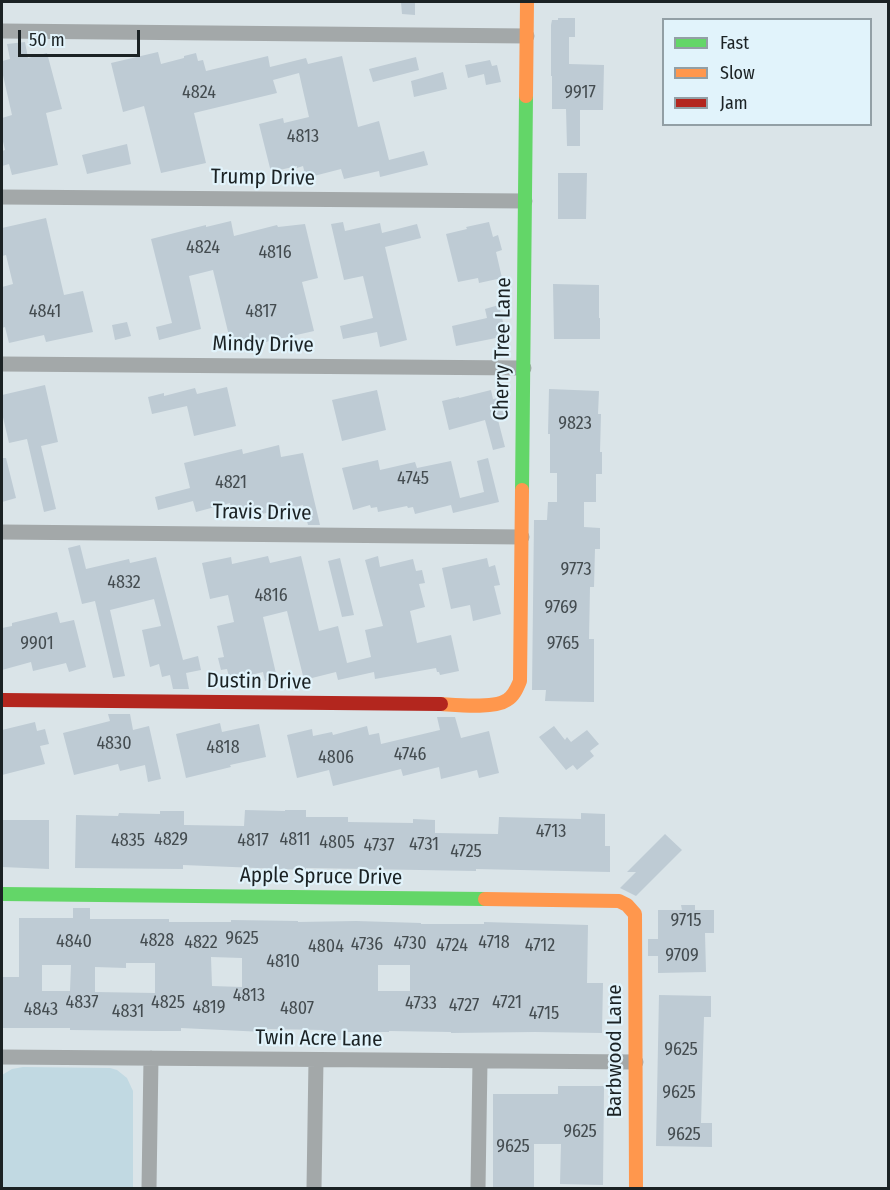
<!DOCTYPE html>
<style>
body{margin:0}
#map{position:relative;width:890px;height:1190px;overflow:hidden;background:#dae4e8;font-family:"Fira Sans Condensed",sans-serif}
canvas{display:block}
.frame{position:absolute;inset:0;border:3px solid #1b2224;pointer-events:none}
.legend{position:absolute;left:662px;top:18px;width:210px;height:108px;box-sizing:border-box;background:#e1f3fb;border:2px solid #929fa5;margin:0;padding:8px 10px;list-style:none;font-size:18px;color:#1b2224}
.legend li{display:flex;align-items:center;gap:12px;height:30px}
.legend b{width:30px;border:2px solid #929fa5}
.scale{position:absolute;left:18px;top:30px;width:122px;height:27px;box-sizing:border-box;border:3px solid #1b2224;border-top:0;padding-left:8px;font-size:18px;line-height:21px;white-space:nowrap;color:#1b2224;-webkit-text-stroke:4px #e1f3fb;paint-order:stroke}
</style>
<div id="map">
<canvas width="890" height="1190"></canvas>
<div class="frame"></div>
<ul class="legend">
<li><b style="height:8px;background:#63d668"></b>Fast</li>
<li><b style="height:8px;background:#ff974d"></b>Slow</li>
<li><b style="height:8px;background:#b3261e"></b>Jam</li>
</ul>
<div class="scale">50 m</div>
</div>
<script>
const ctx = document.querySelector('canvas').getContext('2d');
ctx.lineJoin = 'round';
function fill(path, color) { ctx.fillStyle = color; ctx.fill(path, 'evenodd'); }
function stroke(path, color, width, dash) { ctx.strokeStyle = color; ctx.lineWidth = width; ctx.lineCap = dash ? 'butt' : 'round'; ctx.setLineDash(dash || []); ctx.stroke(path); }
function label(font, color, halo, rows, align = 'center') {
  ctx.font = font + ' "Fira Sans Condensed",sans-serif'; ctx.lineWidth = 4.5; ctx.setLineDash([]); ctx.textBaseline = 'middle'; ctx.strokeStyle = halo; ctx.fillStyle = color; for (const [text, x, y, turn = 0] of rows) {
    ctx.save(); ctx.translate(x, y); ctx.rotate((+turn || 0) * Math.PI / 180); ctx.textAlign = isNaN(turn) ? turn : align; if (halo) ctx.strokeText(text, 0, 0); ctx.fillText(text, 0, 0); ctx.restore();
  }
}
const green = new Path2D(`
 M23,1067L110,1068L117,1070L127,1078L133,1091V1188H2V1075L12,1069Z`);
const building = new Path2D(`
 M401,2H415V15L402,14Z
 M558,18H575V37H569V64L604,65L603,110H580V146H567L566,109H552V76H551V25L552,20H558Z
 M25,42L28,58L47,53L62,109L46,113L58,165L12,175L9,164L2,166V151L5,150L2,137V118L12,115L2,71V61L10,59L7,44Z
 M158,52L161,64L184,58V56L196,53L198,61L203,60L206,71L268,56L270,67L306,58L308,64L342,56L358,127L379,121L389,160L424,151L428,165L380,177L379,171L344,179L341,169L306,178L303,166L297,168V166L271,172L259,124L283,118L284,123L309,117L299,73L273,80L277,93L194,113L206,163L161,173L144,106L123,112L111,63Z
 M416,57L419,70L373,82L369,69Z
 M490,60L492,66L497,65L501,82L486,85L484,74L468,78L465,65Z
 M443,72L447,89L414,97L411,81Z
 M127,144L131,164L87,174L82,155Z
 M558,173H587L586,219H558Z
 M46,218L64,295L83,291L93,332L46,342L44,335L9,343L5,327L2,328V287L13,284L6,255L2,256V228Z
 M231,221L234,236L277,225L278,227L305,224L318,278L302,282L314,331L261,343L260,342L250,344L249,340L231,344L213,270L189,276L201,329L159,340L156,327L172,323L151,239L206,225V227Z
 M343,222L345,231L380,223L382,233L417,224L421,238L385,247L407,340L380,347L377,332L343,339L340,326L373,318L363,276L344,280L331,224Z
 M489,222L493,237L498,235L502,250L496,252L502,278L479,283L478,278L458,282L446,234L467,229L466,227Z
 M553,284L599,285V318H600V339H554Z
 M499,305L503,322L498,323L501,337L456,346L452,326L487,318L485,309Z
 M127,322L131,336L115,340L112,325Z
 M45,385L58,442L41,446L56,509L44,512L27,439L9,443L2,413V395Z
 M227,387L236,426L194,436L187,406L152,414L148,397L164,393V396L195,388L197,394Z
 M549,389L599,391L598,414H601L600,452H602V474H596V502H584V527L600,528V549H595L594,587H590L589,639H594V702L545,701L546,690H532L534,520H547L548,502H557V473H550V434H548Z
 M377,390L386,430L342,441L332,400Z
 M491,390L493,399L499,398L505,418L498,420L505,447L493,450L485,420L449,430L442,401L459,397V398Z
 M279,445L281,457L303,453L320,525H308L303,505L248,517L247,509L232,512L230,503L196,512L193,501L158,510L155,497L190,488L184,463L242,449L243,454Z
 M2,458H6L16,498L2,502Z
 M488,458L499,502L453,513L451,505L415,514L413,507L408,508L407,506L378,512L377,507L371,508L370,505L353,510L342,468L378,460L380,470L415,462L417,468L451,461L460,498L484,492L477,461Z
 M80,545L86,569L129,559L130,563L156,557L183,660L198,656L201,670L186,673L189,689H173L170,675L162,677L159,664L150,667L142,630L161,626L154,599L110,610L125,676L113,678L95,601L82,604L68,548Z
 M268,556L270,563L301,556L319,631L338,626L347,663L371,657L365,630L383,626L365,560L378,556L380,567L413,559L416,571L422,570L425,583L419,584L425,607L410,611L417,643L451,635L459,671L440,675L439,672H437L436,668L375,679L374,672L338,680L336,672L304,680L287,611L263,617L277,678L265,681L263,672L230,680L227,669L221,670L218,658L224,657L217,626L234,622L228,595L210,599L202,563L231,557L232,564Z
 M340,558L354,615L342,617L328,561Z
 M487,558L489,567L495,565L500,585L494,586L501,614L473,621L470,605L451,609L442,568Z
 M57,612L60,623L74,620L86,667L69,672L66,663L33,671L31,662L2,670V628L12,626V623Z
 M108,714H130L133,730L149,726L161,779L148,782L145,765L120,771L118,764L74,775L63,733L110,721Z
 M437,717H455L461,738L489,731L499,773L479,778L477,770L441,779L439,767L403,776L401,769L333,786L329,770L297,778L287,735L312,729L313,736L332,732L333,735L367,726L369,735L379,733L381,744L440,730Z
 M35,722L37,731L45,729L49,744L40,746L45,764L2,775V730Z
 M220,723L222,732L259,724L266,757L230,765L231,767L186,778L176,734Z
 M554,726L565,740L567,737L571,742L587,730L599,744L590,751L594,756L577,770L573,765L566,770L539,737Z
 M245,810L285,811V810H306V817H348V822L413,823V819L435,820V833L498,834L499,817L581,819V813L605,814V846H610V872L476,869V871L306,868V870L183,865V869L75,868L76,815L118,816L119,813L160,814V811H184V825L244,826Z
 M2,820H49V869L2,867Z
 M665,834L682,850L636,896L620,888L636,872H627Z
 M681,905H695V910H714V933H705L706,972L658,973V956H648V939H658V910H682Z
 M73,908H90V919H169V922H231V920L298,921V922L356,921L421,923V924H484V922L588,925L587,983H603L602,1033L535,1032L451,1033V1032L389,1031V1032H346L345,1040H324V1030L264,1029V1032L181,1028V1031H156L70,1030V1028H2V977H19V918H73ZM211,957L242,958V987L212,986ZM126,963H155V993L95,992V967L126,968ZM42,965H71L70,991H42ZM378,965H410V991H378Z
 M659,995L711,996V1017H704L701,1123H712V1147L656,1146Z
 M558,1086H604L603,1185L560,1184L561,1144H534V1188H493V1094H558Z`);
const street = new Path2D(`
 M2,31L527,36
 M2,197L525,201
 M2,364L524,368
 M2,532L522,537
 M2,1057L636,1062
 M149,1188L151,1058
 M314,1188L316,1060
 M478,1188L480,1061`);
const fast = new Path2D(`
 M522,490L526,96
 M2,894L485,899`);
const slow = new Path2D(`
 M526,96L527,2
 M441,704C457,705 494,709 507,700C514,696 517,688 520,681L522,490
 M485,899L619,901L627,905L635,914L636,1188`);
const jam = new Path2D(`
 M2,700L441,704`);
const numberNames = [
 ["4824",199,93],
 ["9917",580,93],
 ["4813",303,137],
 ["4824",203,248],
 ["4816",275,253],
 ["4841",45,312],
 ["4817",261,312],
 ["9823",575,424],
 ["4745",413,479],
 ["4821",231,483],
 ["9773",576,570],
 ["4832",124,583],
 ["4816",271,596],
 ["9769",561,608],
 ["9901",37,644],
 ["9765",563,644],
 ["4830",114,744],
 ["4818",223,748],
 ["4746",410,755],
 ["4806",336,758],
 ["4713",551,832],
 ["4829",171,840],
 ["4811",295,840],
 ["4835",128,841],
 ["4817",253,841],
 ["4805",337,843],
 ["4731",424,845],
 ["4737",379,846],
 ["4725",466,852],
 ["9715",686,921],
 ["9625",242,939],
 ["4828",157,941],
 ["4840",74,942],
 ["4822",201,943],
 ["4718",494,943],
 ["4730",410,944],
 ["4736",367,945],
 ["4724",452,946],
 ["4712",540,946],
 ["4804",326,947],
 ["9709",682,956],
 ["4810",283,962],
 ["4813",249,996],
 ["4837",82,1003],
 ["4825",168,1003],
 ["4721",507,1003],
 ["4733",421,1004],
 ["4727",464,1006],
 ["4819",209,1008],
 ["4807",297,1009],
 ["4843",41,1010],
 ["4831",128,1012],
 ["4715",544,1014],
 ["9625",681,1050],
 ["9625",679,1093],
 ["9625",580,1132],
 ["9625",684,1135],
 ["9625",513,1147]
];
const streetNames = [
 ["Trump Drive",263,178,1],
 ["Mindy Drive",263,345,1],
 ["Cherry Tree Lane",503,349,-89],
 ["Travis Drive",262,513,1],
 ["Dustin Drive",259,682,1],
 ["Apple Spruce Drive",321,877,1],
 ["Twin Acre Lane",319,1039,1],
 ["Barbwood Lane",615,1051,-90]
];
fill(green, '#c1d9e2');
fill(building, '#becbd4');
stroke(street, '#a3a8a9', 15);
stroke(fast, '#63d668', 14);
stroke(slow, '#ff974d', 14);
stroke(jam, '#b3261e', 14);
label('18px', '#444c50', null, numberNames);
label('21px', '#1b2224', '#e1f3fb', streetNames);
</script>
